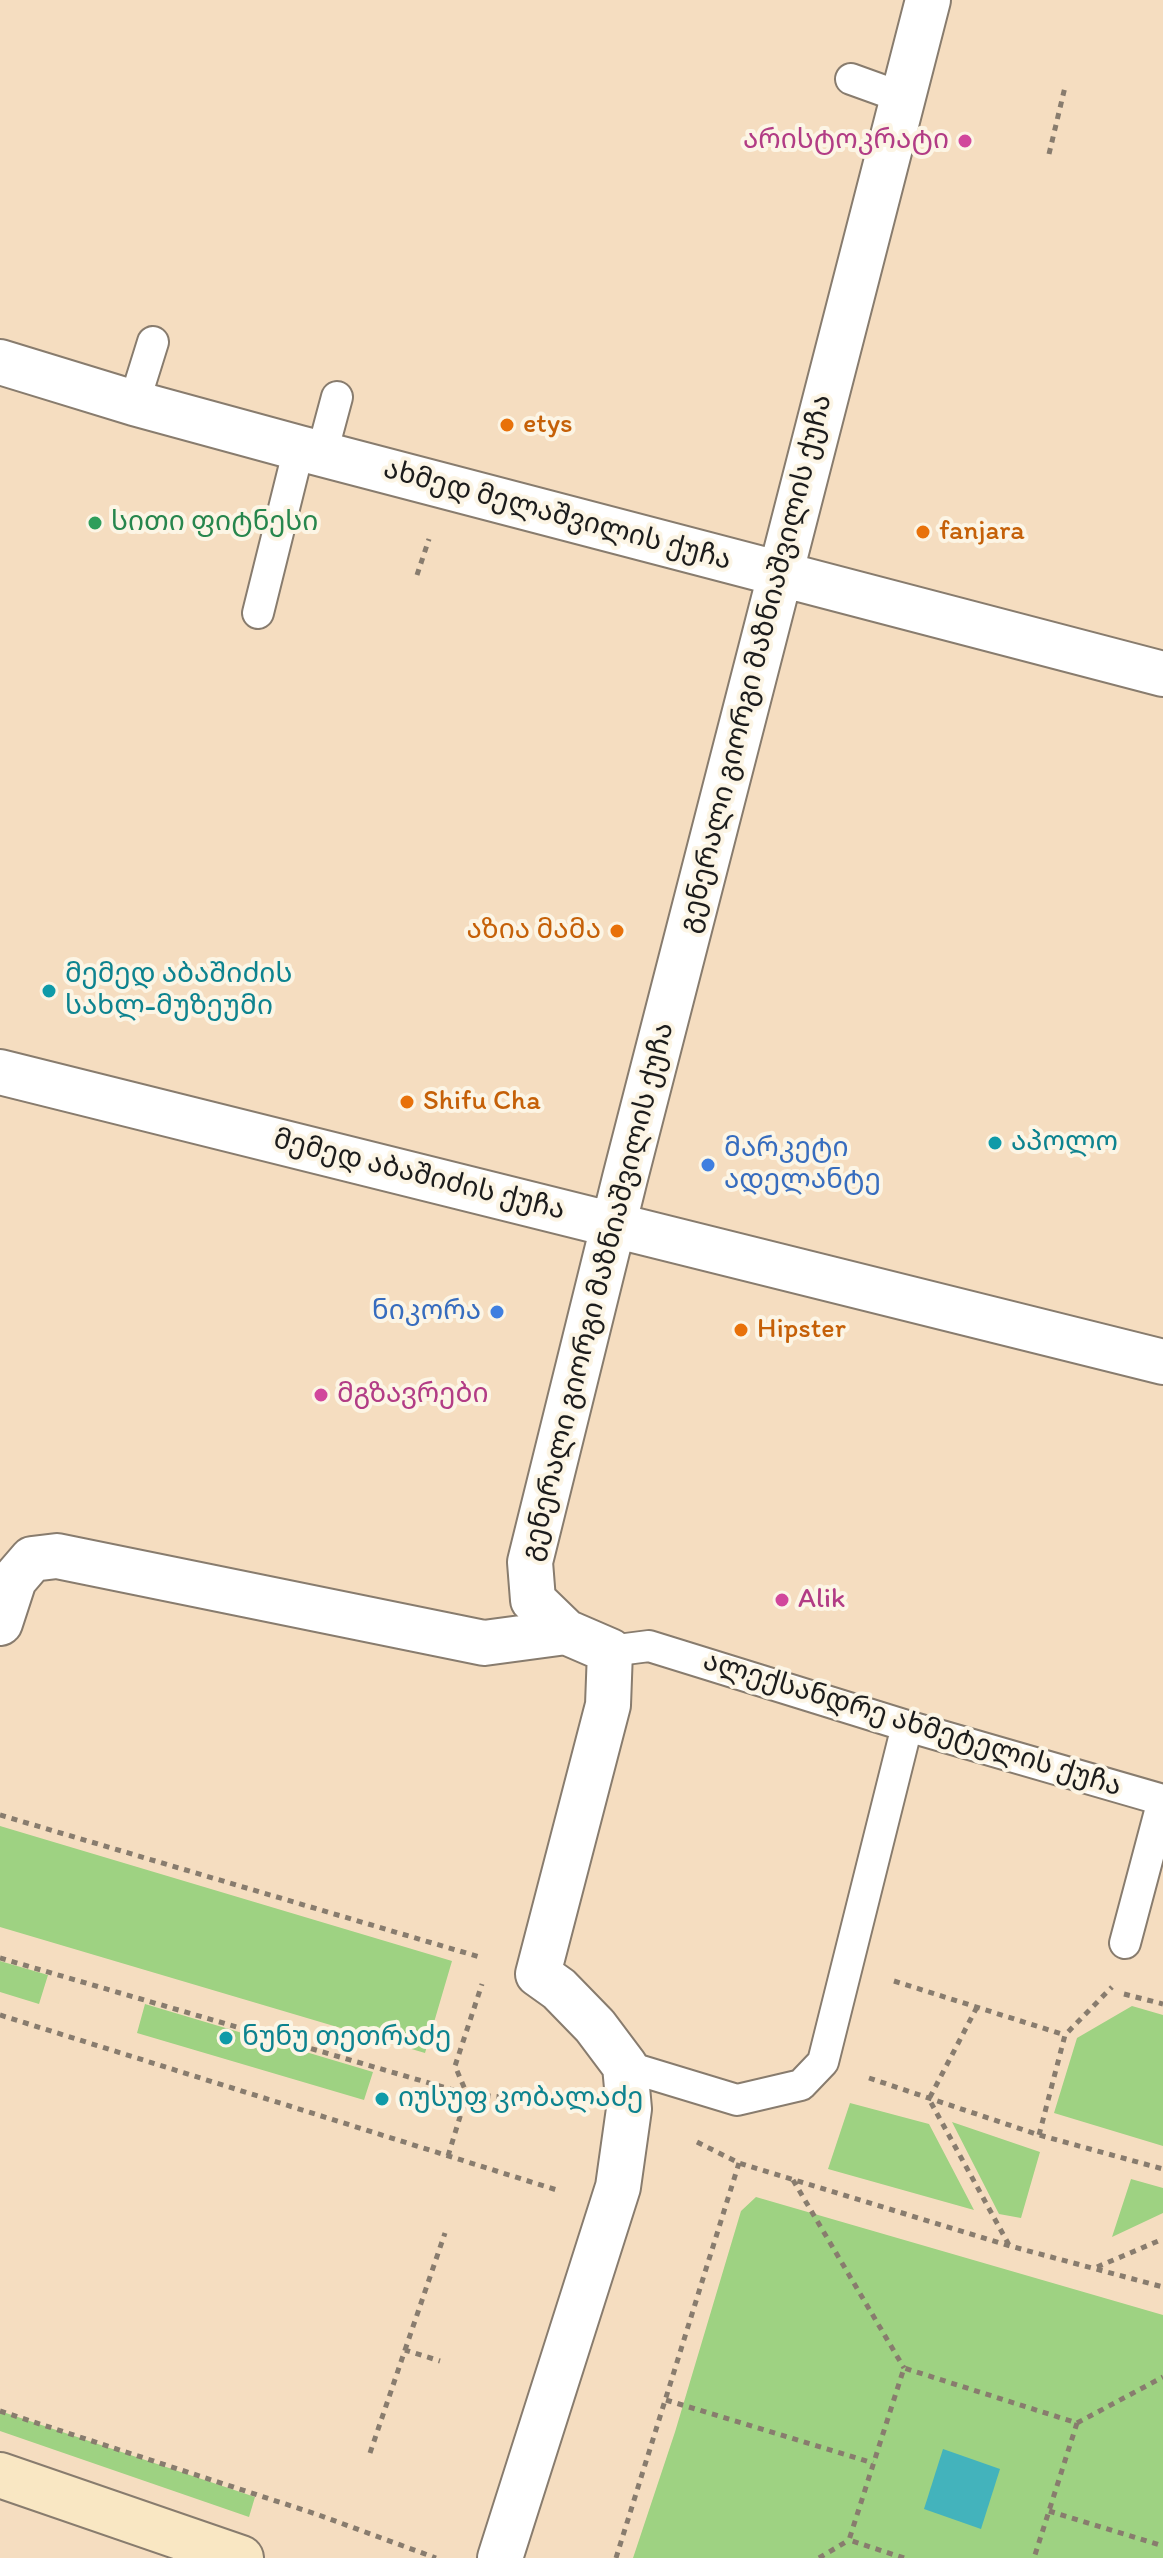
<!DOCTYPE html>
<meta charset="utf-8">
<style>
body{margin:0}
canvas{display:block;background:#f5ddc0}
</style>
<canvas width="1163" height="2558"></canvas>
<script>
const ctx = document.querySelector('canvas').getContext('2d');
ctx.lineJoin = 'round';
function fill(path, color) { ctx.fillStyle = color; ctx.fill(path, 'evenodd'); }
function stroke(path, color, width, dash) { ctx.strokeStyle = color; ctx.lineWidth = width; ctx.lineCap = dash ? 'butt' : 'round'; ctx.setLineDash(dash || []); ctx.stroke(path); }
function label(font, color, halo, rows, align = 'center') {
  ctx.font = font + ' Itim,"Noto Sans Georgian",sans-serif'; ctx.lineWidth = 8; ctx.setLineDash([]); ctx.textBaseline = 'middle'; ctx.strokeStyle = halo; ctx.fillStyle = color; for (const [text, x, y, turn = 0] of rows) {
    ctx.save(); ctx.translate(x, y); ctx.rotate((+turn || 0) * Math.PI / 180); ctx.textAlign = isNaN(turn) ? turn : align; if (halo) ctx.strokeText(text, 0, 0); ctx.fillText(text, 0, 0); ctx.restore();
  }
}
const green = new Path2D(`
 M0,1826L452,1961L425,2053L0,1927Z
 M0,1961L48,1975L39,2004L0,1992Z
 M145,2004L373,2072L364,2100L137,2033Z
 M1132,2006L1163,2015V2146L1054,2113L1077,2038Z
 M850,2103L929,2124L974,2210L828,2169Z
 M952,2122L1040,2152L1021,2218L999,2214Z
 M1131,2179L1163,2188V2213L1112,2237Z
 M756,2197L1163,2315V2558H633L675,2432L741,2211Z
 M0,2411L255,2497L249,2517L0,2431Z`);
const water = new Path2D(`
 M943,2449L1000,2469L981,2529L924,2509Z`);
const path = new Path2D(`
 M1049,154L1065,87
 M417,575L429,539
 M0,1815L483,1958
 M0,1958L467,2094L571,2103
 M894,1981L1065,2035
 M1124,1994L1163,2004
 M977,2007L929,2099L1009,2245
 M0,2015L560,2191
 M869,2078L1039,2135L1163,2169
 M1039,2135L1065,2035L1112,1987
 M697,2142L739,2163L1010,2246L1163,2287
 M448,2156L467,2094L455,2066L482,1984
 M793,2180L904,2368
 M1097,2267L1163,2239
 M405,2350L445,2233
 M666,2400L873,2463
 M0,2411L316,2514L436,2558
 M1077,2423L1163,2377
 M370,2453L405,2350L440,2361
 M1049,2511L1163,2546
 M616,2558L739,2163
 M819,2558L849,2540
 M904,2558L849,2540L904,2368L1077,2423L1034,2558`);
const service = new Path2D(`
 M851,79L901,97
 M134,403L153,342
 M322,453L337,397
 M258,613L299,448
 M610,1651L649,1646L907,1726L1163,1800L1125,1943
 M625,2066L737,2100L801,2085L823,2062L907,1726`);
const minor = new Path2D(`
 M0,362L134,403L299,448L1163,674
 M0,1072L1163,1362
 M0,1623L14,1580L32,1559L57,1556L484,1643L566,1632
 M500,2558L618,2187L629,2109L625,2066L595,2026L559,1989L538,1974L608,1705L610,1651L566,1632L533,1600L530,1562L625,1178L928,0`);
const secondary = new Path2D(`
 M0,2475L241,2558`);
const markers = [
 [965,141,8,"#d1479c"],
 [507,425,8,"#e8710a"],
 [95,523,8,"#2e9e5b"],
 [923,532,8,"#e8710a"],
 [617,931,8,"#e8710a"],
 [49,991,8,"#0f9aa8"],
 [407,1102,8,"#e8710a"],
 [995,1143,8,"#0f9aa8"],
 [708,1165,8,"#3f7fe0"],
 [497,1312,8,"#3f7fe0"],
 [741,1330,8,"#e8710a"],
 [321,1395,8,"#d1479c"],
 [782,1600,8,"#d1479c"],
 [226,2038,8,"#0f9aa8"],
 [382,2099,8,"#0f9aa8"]
];
const hotelNames = [
 ["არისტოკრატი",949,141,"right"],
 ["მგზავრები",337,1395],
 ["Alik",798,1600]
];
const foodNames = [
 ["etys",523,425],
 ["fanjara",939,532],
 ["აზია მამა",601,931,"right"],
 ["Shifu Cha",423,1102],
 ["Hipster",757,1330]
];
const streetNames = [
 ["ახმედ მელაშვილის ქუჩა",557,516,15],
 ["გენერალი გიორგი მაზნიაშვილის ქუჩა",757,664,-76],
 ["მემედ აბაშიძის ქუჩა",419,1176,14],
 ["გენერალი გიორგი მაზნიაშვილის ქუჩა",599,1292,-76],
 ["ალექსანდრე ახმეტელის ქუჩა",912,1725,17]
];
const leisureNames = [
 ["სითი ფიტნესი",111,523]
];
const cultureNames = [
 ["მემედ აბაშიძის",65,975],
 ["სახლ-მუზეუმი",65,1007],
 ["აპოლო",1011,1143],
 ["ნუნუ თეთრაძე",242,2038],
 ["იუსუფ კობალაძე",398,2099]
];
const shopNames = [
 ["მარკეტი",724,1149],
 ["ადელანტე",724,1181],
 ["ნიკორა",481,1312,"right"]
];
fill(green, '#9ed282');
fill(water, '#43b3bc');
stroke(service, '#887c6e', 34);
stroke(minor, '#887c6e', 48);
stroke(secondary, '#887c6e', 48);
stroke(path, '#887c6e', 5, [6, 6]);
stroke(service, '#fff', 30);
stroke(minor, '#fff', 44);
stroke(secondary, '#f9e7c3', 44);
for (const [x, y, r, color] of markers) { const dot = new Path2D(); dot.arc(x, y, r, 0, 2 * Math.PI); ctx.fillStyle = color; ctx.fill(dot); stroke(dot, '#fcf5e5', 3); }
label('28px', '#b23c85', '#fcf5e5', hotelNames, 'left');
label('28px', '#c56008', '#fcf5e5', foodNames, 'left');
label('28px', '#1c1c1c', '#fcf5e5', streetNames);
label('28px', '#27864d', '#fcf5e5', leisureNames, 'left');
label('28px', '#0d838f', '#fcf5e5', cultureNames, 'left');
label('28px', '#366cbe', '#fcf5e5', shopNames, 'left');
</script>
